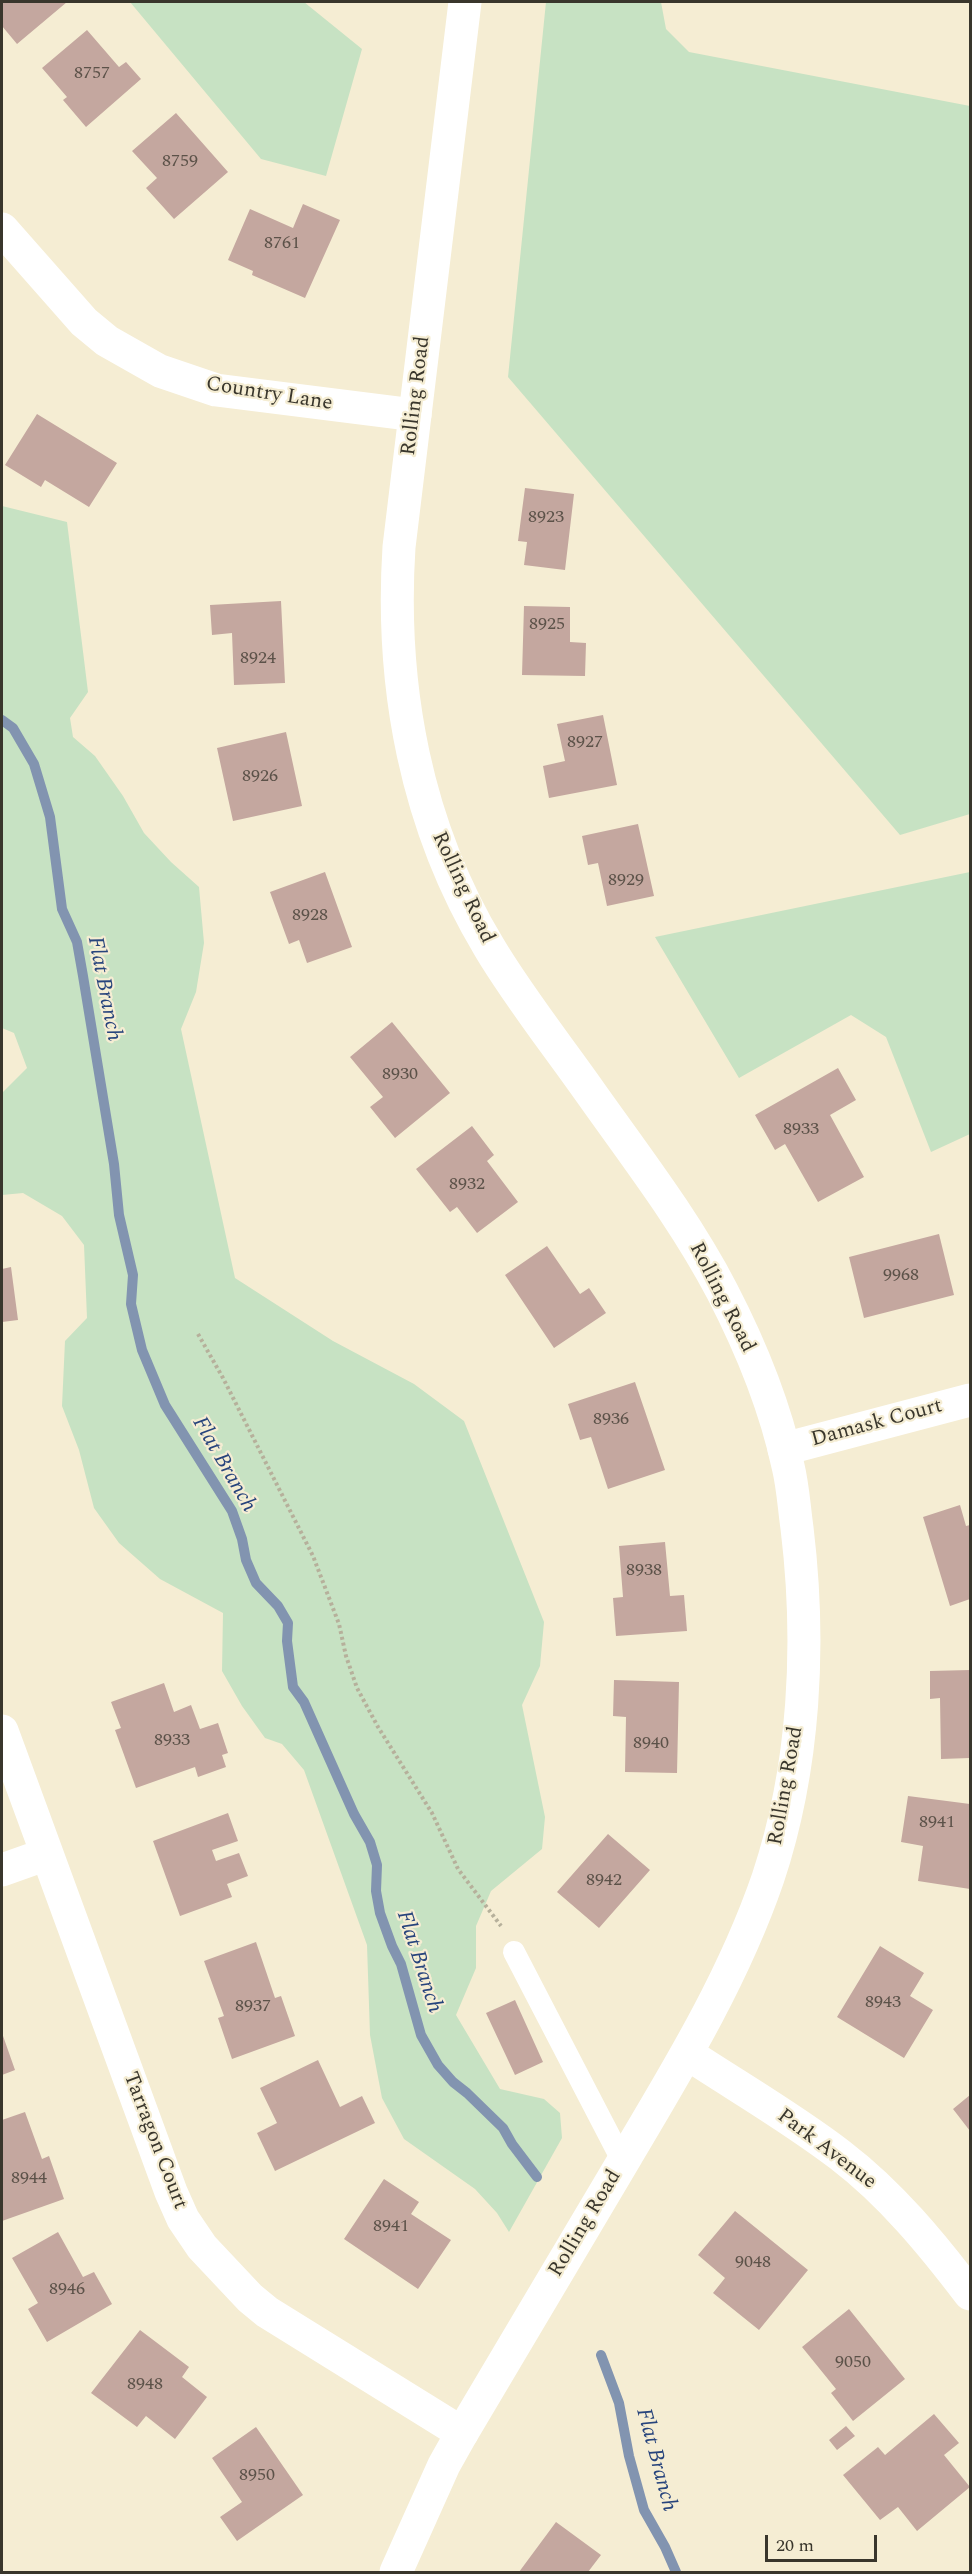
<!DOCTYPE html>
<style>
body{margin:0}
#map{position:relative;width:972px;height:2574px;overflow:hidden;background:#f5edd3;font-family:Spectral,serif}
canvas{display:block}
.frame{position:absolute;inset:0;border:3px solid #39362c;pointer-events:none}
.scale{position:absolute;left:765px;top:2535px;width:112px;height:27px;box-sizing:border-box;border:3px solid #39362c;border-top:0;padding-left:8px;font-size:18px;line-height:21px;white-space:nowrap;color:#39362c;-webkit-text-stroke:4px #f5edd3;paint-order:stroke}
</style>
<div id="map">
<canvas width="972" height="2574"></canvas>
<div class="frame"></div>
<div class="scale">20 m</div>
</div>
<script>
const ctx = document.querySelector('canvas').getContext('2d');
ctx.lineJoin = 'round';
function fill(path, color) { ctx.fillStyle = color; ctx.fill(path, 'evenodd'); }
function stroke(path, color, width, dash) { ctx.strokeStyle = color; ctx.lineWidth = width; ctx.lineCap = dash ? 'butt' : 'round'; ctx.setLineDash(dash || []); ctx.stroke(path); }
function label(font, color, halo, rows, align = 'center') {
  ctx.font = font + ' Spectral,serif'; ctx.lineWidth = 4.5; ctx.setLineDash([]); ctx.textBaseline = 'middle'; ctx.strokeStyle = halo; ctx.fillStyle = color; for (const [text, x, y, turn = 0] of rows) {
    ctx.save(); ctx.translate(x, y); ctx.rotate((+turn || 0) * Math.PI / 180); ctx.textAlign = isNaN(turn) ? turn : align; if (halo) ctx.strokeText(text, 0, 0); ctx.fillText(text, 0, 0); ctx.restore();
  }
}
const green = new Path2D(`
 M130,2H304L362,49L326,176L261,159Z
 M546,2H661L666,29L689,52L970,106V814L900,835L508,377Z
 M2,506L67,522L88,692L70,718L73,737L95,756L123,796L144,833L171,862L199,887L204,943L196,992L181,1029L235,1278L333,1341L414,1384L464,1421L544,1622L540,1666L522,1705L545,1817L542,1849L491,1891L476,1926V1968L456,2015L500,2089L544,2099L560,2113L562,2138L509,2232L497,2213L475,2189L404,2139L382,2098L370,2035L367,1945L304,1770L282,1744L265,1738L242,1706L222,1671L223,1613L160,1579L119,1543L94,1508L79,1450L62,1406L65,1341L87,1318L84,1245L62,1216L23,1193L2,1195V1093L27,1068L14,1033L2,1028Z
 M970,872V1134L931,1152L886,1037L851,1015L739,1078L655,937Z`);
const stream = new Path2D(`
 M2,720L13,728L34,764L50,817L62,909L77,942L83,976L114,1164L119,1215L133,1275L131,1304L142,1350L165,1405L232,1511L242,1539L246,1560L256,1583L278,1606L288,1623L287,1641L293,1687L304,1702L354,1814L370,1842L377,1865L376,1891L380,1913L392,1946L401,1964L421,2035L438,2065L453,2082L467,2093L503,2128L512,2144L537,2177
 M601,2355L619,2403L629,2456L644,2510L665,2547L676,2572`);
const building = new Path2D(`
 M2,2H67L17,44L2,26Z
 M87,30L119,67L126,62L141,79L86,127L63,100L67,97L42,68Z
 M176,113L228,172L174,219L146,188L157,178L132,151Z
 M303,204L340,220L305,298L252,275L253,271L228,260L250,209L293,228Z
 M37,414L117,463L89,507L45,480L41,487L5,465Z
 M525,488L574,494L565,570L524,565L527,542L518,541Z
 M281,601L285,683L234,685L232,633L212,635L210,605Z
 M524,606L570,607V642L586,643L585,676L522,675Z
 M603,715L617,785L549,798L543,766L565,761L557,724Z
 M286,732L302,806L233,821L217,748Z
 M638,824L654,896L607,906L598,863L588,865L582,836Z
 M325,872L352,947L307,963L299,940L289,944L270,892Z
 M392,1022L450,1093L395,1138L370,1107L383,1097L350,1057Z
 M838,1068L856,1100L830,1115L864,1177L818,1202L785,1144L775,1150L755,1115Z
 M472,1126L494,1155L487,1161L518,1202L477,1233L457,1207L450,1212L416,1169Z
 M939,1234L954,1295L864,1318L849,1257Z
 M547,1246L580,1294L589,1288L606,1313L554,1348L505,1275Z
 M11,1267L18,1320L2,1322V1269Z
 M635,1382L665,1470L608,1489L591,1437L580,1440L568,1404Z
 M960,1505L966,1526L970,1525V1599L950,1606L923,1517Z
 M665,1542L670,1596L684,1595L687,1631L616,1636L613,1598L623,1597L619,1546Z
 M970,1670V1758L941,1759L940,1698L930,1699V1671Z
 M614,1680L679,1682L677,1773L625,1772L626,1717L613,1716Z
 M164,1683L174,1712L191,1705L200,1729L218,1723L228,1753L222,1755L226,1767L198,1777L195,1767L136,1788L115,1730L121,1728L111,1702Z
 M908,1796L970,1804V1889L918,1881L923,1846L901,1842Z
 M228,1813L238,1841L212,1850L216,1861L239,1853L248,1876L227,1884L232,1897L180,1916L153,1841Z
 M608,1834L650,1870L599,1928L557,1892Z
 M256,1942L275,1998L281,1996L295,2036L232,2059L218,2018L224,2016L204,1961Z
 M880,1946L924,1973L910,1996L933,2010L904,2058L837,2017Z
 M515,2000L543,2062L515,2075L486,2013Z
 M2,2033L15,2070L2,2075Z
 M318,2060L340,2107L362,2096L375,2123L275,2171L257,2133L277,2123L260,2088Z
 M970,2095V2131L953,2109Z
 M25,2112L42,2159L49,2156L64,2199L2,2221V2120Z
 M384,2179L419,2202L411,2214L451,2240L418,2289L344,2239Z
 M735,2211L808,2270L759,2330L713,2293L725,2278L698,2255Z
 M58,2232L83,2277L94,2272L112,2304L47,2342L28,2309L38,2303L12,2258Z
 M849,2309L905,2379L853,2421L831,2393L836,2389L802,2347Z
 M140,2330L189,2367L182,2377L207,2397L175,2439L146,2416L137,2427L91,2393Z
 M934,2414L959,2443L944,2455L970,2487L917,2531L898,2507L880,2520L843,2475L878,2447L885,2455Z
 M846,2426L855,2436L837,2450L829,2440Z
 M256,2427L303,2495L237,2541L220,2517L242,2502L212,2458Z
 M556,2522L601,2555L588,2572H519Z`);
const path = new Path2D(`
 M198,1334L223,1378L313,1556L339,1624L346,1656L357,1688L378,1727L432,1813L458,1869L501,1926`);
const lane = new Path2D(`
 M514,1952L623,2162`);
const street = new Path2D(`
 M2,229L84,322L107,341L160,371L216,390L415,415
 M784,1449L970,1400
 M2,1731L171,2192L183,2219L202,2247L250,2298L267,2312L462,2433
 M2,1870L47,1854`);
const secondary = new Path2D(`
 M688,2054C738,2087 792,2118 840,2155C891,2194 932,2244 970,2294
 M396,2572L444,2465L462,2433C517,2340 572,2248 627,2155C680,2066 734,1977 768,1878C805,1767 811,1643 797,1528C794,1507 793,1486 788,1466C775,1406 750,1345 722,1291C685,1220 636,1157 590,1092C557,1045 518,996 489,947C416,826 390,687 399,547L465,2`);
const numberNames = [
 ["8757",92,74],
 ["8759",180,162],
 ["8761",282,244],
 ["8923",546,518],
 ["8925",547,625],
 ["8924",258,659],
 ["8927",585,743],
 ["8926",260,777],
 ["8929",626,881],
 ["8928",310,916],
 ["8930",400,1075],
 ["8933",801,1130],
 ["8932",467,1185],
 ["9968",901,1276],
 ["8936",611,1420],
 ["8938",644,1571],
 ["8933",172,1741],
 ["8940",651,1744],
 ["8941",937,1823],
 ["8942",604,1881],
 ["8943",883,2003],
 ["8937",253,2007],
 ["8944",29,2179],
 ["8941",391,2227],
 ["9048",753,2263],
 ["8946",67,2290],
 ["9050",853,2363],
 ["8948",145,2385],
 ["8950",257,2476]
];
const streetNames = [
 ["Country Lane",269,395,9],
 ["Rolling Road",417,396,-83],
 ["Rolling Road",462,888,65],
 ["Rolling Road",721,1298,63],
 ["Damask Court",877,1424,-15],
 ["Rolling Road",787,1786,-80],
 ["Tarragon Court",154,2141,69],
 ["Park Avenue",826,2150,37],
 ["Rolling Road",586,2224,-59]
];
const waterNames = [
 ["Flat Branch",103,989,79],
 ["Flat Branch",223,1465,60],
 ["Flat Branch",418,1962,72],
 ["Flat Branch",655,2460,75]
];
fill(green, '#c7e2c3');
stroke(stream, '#8294b0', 10);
fill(building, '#c4a79f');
stroke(path, '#b6b09b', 4, [3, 3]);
stroke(lane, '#fff', 22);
stroke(street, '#fff', 33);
stroke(secondary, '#fff', 33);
label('18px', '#5c5249', null, numberNames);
label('21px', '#39362c', '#f5edd3', streetNames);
label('italic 22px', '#27447c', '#f5edd3', waterNames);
</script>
